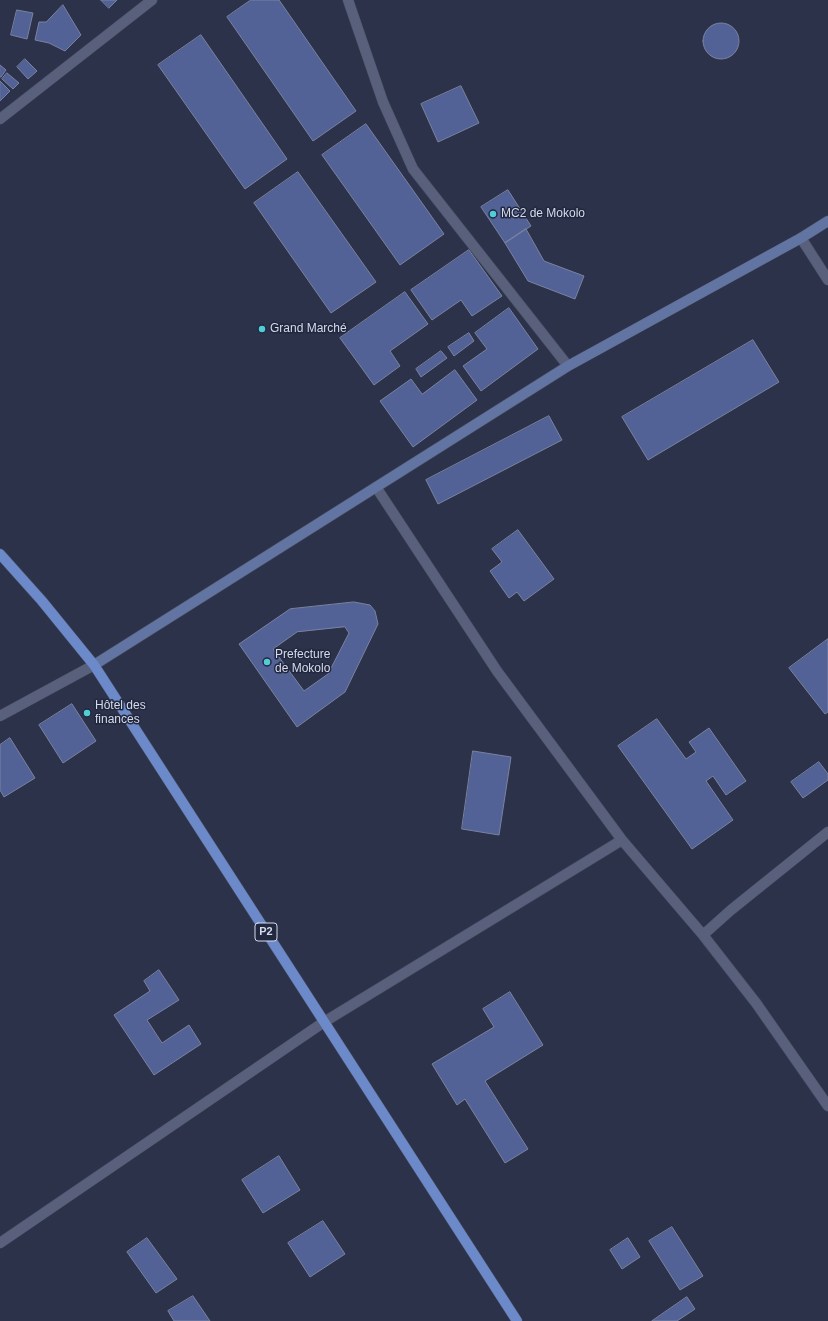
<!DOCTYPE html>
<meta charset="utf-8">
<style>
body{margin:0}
canvas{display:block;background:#2b324a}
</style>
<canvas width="828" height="1321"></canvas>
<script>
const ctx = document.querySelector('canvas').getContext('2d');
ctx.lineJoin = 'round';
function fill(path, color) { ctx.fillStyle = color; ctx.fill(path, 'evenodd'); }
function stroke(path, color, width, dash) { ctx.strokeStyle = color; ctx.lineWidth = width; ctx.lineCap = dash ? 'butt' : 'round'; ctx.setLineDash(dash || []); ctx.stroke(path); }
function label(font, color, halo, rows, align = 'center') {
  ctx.font = font + ' Helvetica,sans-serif'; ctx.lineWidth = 3; ctx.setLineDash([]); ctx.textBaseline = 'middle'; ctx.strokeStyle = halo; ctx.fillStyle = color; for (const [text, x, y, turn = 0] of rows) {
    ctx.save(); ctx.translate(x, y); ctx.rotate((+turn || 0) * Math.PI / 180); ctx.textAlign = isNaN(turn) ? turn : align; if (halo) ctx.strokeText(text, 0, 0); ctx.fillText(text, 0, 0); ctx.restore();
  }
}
const building = new Path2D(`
 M101,0H117L109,8Z
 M251,0H279L356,111L313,141L227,17Z
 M63,5L81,35L65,51L49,43L35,40L39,22H46Z
 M17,10L33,13L27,39L11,35Z
 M703 41a18 18 0 1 1 36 0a18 18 0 1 1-36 0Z
 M201,35L287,159L245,189L158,65Z
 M25,59L37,71L28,79L17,67Z
 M0,65L6,70L1,77H0Z
 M7,73L19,83L13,89L2,79Z
 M0,81L10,91L0,101Z
 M461,86L479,123L438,142L421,104Z
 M366,124L444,234L400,265L322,155Z
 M298,172L376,282L331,313L254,203Z
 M508,190L531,226L505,243L481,207Z
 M526,229L544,261L584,276L575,299L528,281L505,243Z
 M469,250L502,296L472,316L461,300L432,320L411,290Z
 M405,292L428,324L390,351L400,366L374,385L340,338Z
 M509,308L538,349L481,391L463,366L487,349L475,333Z
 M469,333L474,341L454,356L448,347Z
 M753,340L779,382L648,460L622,417Z
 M441,351L447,358L421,377L416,369Z
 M455,370L477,400L413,447L380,401L411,379L422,394Z
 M549,416L562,440L438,504L426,480Z
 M518,530L554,579L524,601L517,592L509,598L490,571L502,562L492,549Z
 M354,602L370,605L375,611L378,624L345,692L297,727L239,644L290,609ZM345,627L349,633L328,674L304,691L273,649L297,632Z
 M828,639V712L825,714L789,668Z
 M72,704L96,741L63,763L39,725Z
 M657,719L686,759L696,752L689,742L709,728L746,781L726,795L713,776L706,781L733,820L692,849L618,746Z
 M10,738L35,778L4,797L0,790V745Z
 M473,751L511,757L499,835L462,829Z
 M819,762L828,774V780L803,798L791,782Z
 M159,970L179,1000L147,1020L162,1043L189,1025L201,1044L154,1075L114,1015L150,991L144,981Z
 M510,992L543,1045L485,1081L528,1149L505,1163L465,1099L457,1105L432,1064L494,1027L483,1009Z
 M279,1156L300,1190L263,1213L242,1180Z
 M323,1221L345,1254L310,1277L288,1243Z
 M672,1227L703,1276L680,1290L649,1241Z
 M147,1238L177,1279L156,1293L127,1252Z
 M628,1238L640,1257L622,1269L610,1250Z
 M193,1296L210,1321H174L168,1311Z
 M687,1297L695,1309L677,1321H652Z`);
const street = new Path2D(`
 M348,0L383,102L413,169L568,366
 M0,119L152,0
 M801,238L828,280
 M376,487L497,671L622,840L703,935L756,1003L828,1106
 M0,716L94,665
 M703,935L731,910L828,832
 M0,1243L324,1022L622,840`);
const secondary = new Path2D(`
 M94,665L568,366L801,238L828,221`);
const primary = new Path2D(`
 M0,554L42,601L94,665L517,1321`);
const markers = [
 [493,214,4,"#52ccd6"],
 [262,329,4,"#52ccd6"],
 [267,662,4,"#52ccd6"],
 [87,713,4,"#52ccd6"]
];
const shields = [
 [266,932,22]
];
const shieldNames = [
 ["P2",266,932]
];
const poiNames = [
 ["MC2 de Mokolo",501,214],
 ["Grand Marché",270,329],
 ["Prefecture",275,655],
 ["de Mokolo",275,669],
 ["Hôtel des",95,706],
 ["finances",95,720]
];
fill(building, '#536296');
stroke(building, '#79829e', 1);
stroke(street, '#4a4f64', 11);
stroke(secondary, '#4a4f64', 11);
stroke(primary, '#4a4f64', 11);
stroke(street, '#58607b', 10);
stroke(secondary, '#6275a2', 10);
stroke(primary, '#6c8aca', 10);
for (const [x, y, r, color] of markers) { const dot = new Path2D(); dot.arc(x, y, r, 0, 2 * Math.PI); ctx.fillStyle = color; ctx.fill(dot); stroke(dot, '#21283f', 1.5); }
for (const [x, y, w] of shields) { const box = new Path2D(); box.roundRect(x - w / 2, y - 9, w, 18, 3); ctx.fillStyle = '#21283f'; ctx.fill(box); stroke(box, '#d6dbeb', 1); }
label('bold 11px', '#d6dbeb', null, shieldNames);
label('12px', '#d6dbeb', '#21283f', poiNames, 'left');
</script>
